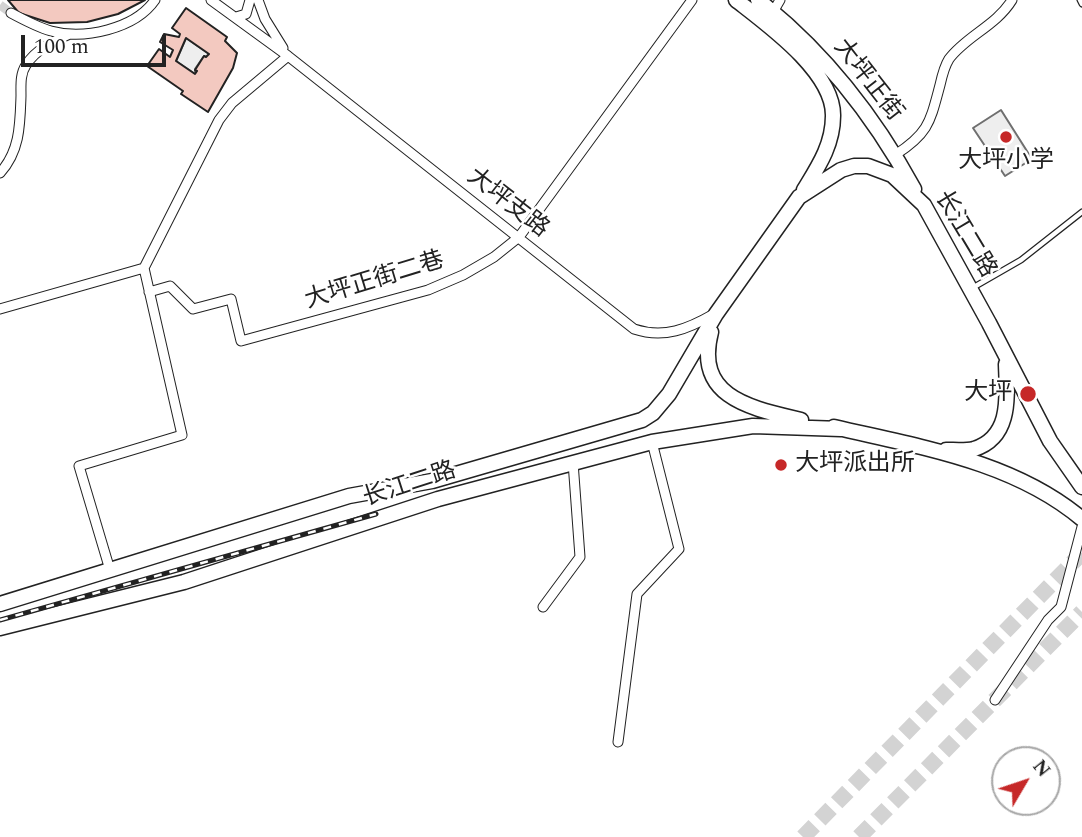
<!DOCTYPE html>
<meta charset="utf-8">
<style>
body{margin:0}
#map{position:relative;width:1082px;height:837px;overflow:hidden;background:#fff;font-family:Spectral,serif}
canvas{display:block}
.north{position:absolute;left:991px;top:746px;width:70px;height:70px;box-sizing:border-box;background:#fff;border:2px solid #a7a7a7;border-radius:50%;rotate:51deg;font-size:19px;font-weight:700;line-height:28px;text-align:center;color:#222}
.north::after{content:'';display:block;margin:auto;width:24px;height:32px;background:#c62828;clip-path:polygon(50% 0,100% 100%,50% 72%,0 100%)}
.scale{position:absolute;left:21px;top:35px;width:145px;height:32px;box-sizing:border-box;border:4px solid #222;border-top:0;padding-left:9px;font-size:21px;line-height:24px;white-space:nowrap;color:#222;-webkit-text-stroke:5px #fff;paint-order:stroke}
</style>
<div id="map">
<canvas width="1082" height="837"></canvas>
<div class="north">N</div>
<div class="scale">100 m</div>
</div>
<script>
const ctx = document.querySelector('canvas').getContext('2d');
ctx.lineJoin = 'round';
function fill(path, color) { ctx.fillStyle = color; ctx.fill(path, 'evenodd'); }
function stroke(path, color, width, dash) { ctx.strokeStyle = color; ctx.lineWidth = width; ctx.lineCap = dash ? 'butt' : 'round'; ctx.setLineDash(dash || []); ctx.stroke(path); }
function label(font, color, halo, rows, align = 'center') {
  ctx.font = font + ' Spectral,"Noto Sans SC",serif'; ctx.lineWidth = 5; ctx.setLineDash([]); ctx.textBaseline = 'middle'; ctx.strokeStyle = halo; ctx.fillStyle = color; for (const [text, x, y, turn = 0] of rows) {
    ctx.save(); ctx.translate(x, y); ctx.rotate((+turn || 0) * Math.PI / 180); ctx.textAlign = isNaN(turn) ? turn : align; if (halo) ctx.strokeText(text, 0, 0); ctx.fillText(text, 0, 0); ctx.restore();
  }
}
const green = new Path2D(`
 M186,38L209,54L206,57L204,56L195,69V74L176,61Z
 M1001,110L1032,159L1005,176L973,128Z`);
const building = new Path2D(`
 M8,0H145L118,14L87,22L50,23L19,13Z
 M186,8L227,37L225,41L237,53L233,68L208,112L181,94L183,91L147,66L159,49L170,57L173,50L160,42L164,34L179,37L180,34L172,28ZM186,38L209,54L206,57L204,56L195,70L197,71L195,74L176,61Z`);
const streetTunnel = new Path2D(`
 M0,5L11,13`);
const highwayTunnel = new Path2D(`
 M803,837L1082,553
 M859,837L1082,612`);
const lane = new Path2D(`
 M1080,0L1082,4
 M974,287L1021,260L1082,212`);
const street = new Path2D(`
 M211,0L288,56L634,329C664,339 688,329 714,314
 M258,0L265,19L283,48
 M773,12L780,0
 M11,13C24,20 37,27 51,31C84,40 135,29 155,0
 M236,17L246,14L250,0
 M895,155C929,133 930,122 940,85C942,76 944,67 949,59C966,36 996,26 1012,0
 M0,173C20,151 20,125 21,96C21,85 20,74 26,65C36,49 54,41 70,34
 M149,292L170,286L193,309L231,299L241,341L428,290L463,275L494,257L519,237L692,0
 M0,309L144,268
 M110,570L79,466L182,435L144,268L219,120L232,103L288,56
 M543,607L580,557L573,462
 M995,700L1048,620L1061,607L1082,527
 M618,742L637,594L679,549L652,442`);
const primary = new Path2D(`
 M736,0C768,25 834,72 833,116C833,145 818,167 804,190
 M758,0C823,51 874,116 914,189
 M711,332C694,398 751,408 801,420
 M834,427C919,447 1013,461 1082,519
 M946,450C955,450 966,451 974,449C1012,437 1007,396 1006,364
 M0,604L349,496L432,481L642,420L653,413L669,394L716,314L799,197L841,170L854,166H868L892,175L924,205L989,323L1050,441L1082,487
 M0,628L184,582L438,499L652,442L753,426L841,429`);
const rail = new Path2D(`
 M0,620L376,514`);
const markers = [
 [1006,137,7,"#c62828"],
 [1028,394,9,"#c62828"],
 [781,465,7,"#c62828"]
];
const streetNames = [
 ["大坪正街",867,81,52],
 ["大坪支路",507,204,38],
 ["长江二路",964,235,59],
 ["大坪正街二巷",375,282,-17],
 ["长江二路",410,486,-18]
];
const poiNames = [
 ["大坪小学",1006,162],
 ["大坪",1012,394,"right"],
 ["大坪派出所",795,465,"left"]
];
fill(green, '#eee');
stroke(green, '#6f6f6f', 2);
fill(building, '#f3c9c0');
stroke(building, '#222', 2);
stroke(streetTunnel, '#d3d3d3', 9, [9, 4.5]);
stroke(highwayTunnel, '#d3d3d3', 16, [16, 8]);
stroke(lane, '#222', 7);
stroke(street, '#222', 11);
stroke(primary, '#222', 17);
stroke(lane, '#fff', 4.5);
stroke(street, '#fff', 9);
stroke(primary, '#fff', 14);
stroke(rail, '#222', 5);
stroke(rail, '#fff', 2.5, [8]);
for (const [x, y, r, color] of markers) { const dot = new Path2D(); dot.arc(x, y, r, 0, 2 * Math.PI); ctx.fillStyle = color; ctx.fill(dot); stroke(dot, '#fff', 2.5); }
label('24px', '#222', '#fff', streetNames);
label('24px', '#222', '#fff', poiNames);
</script>
